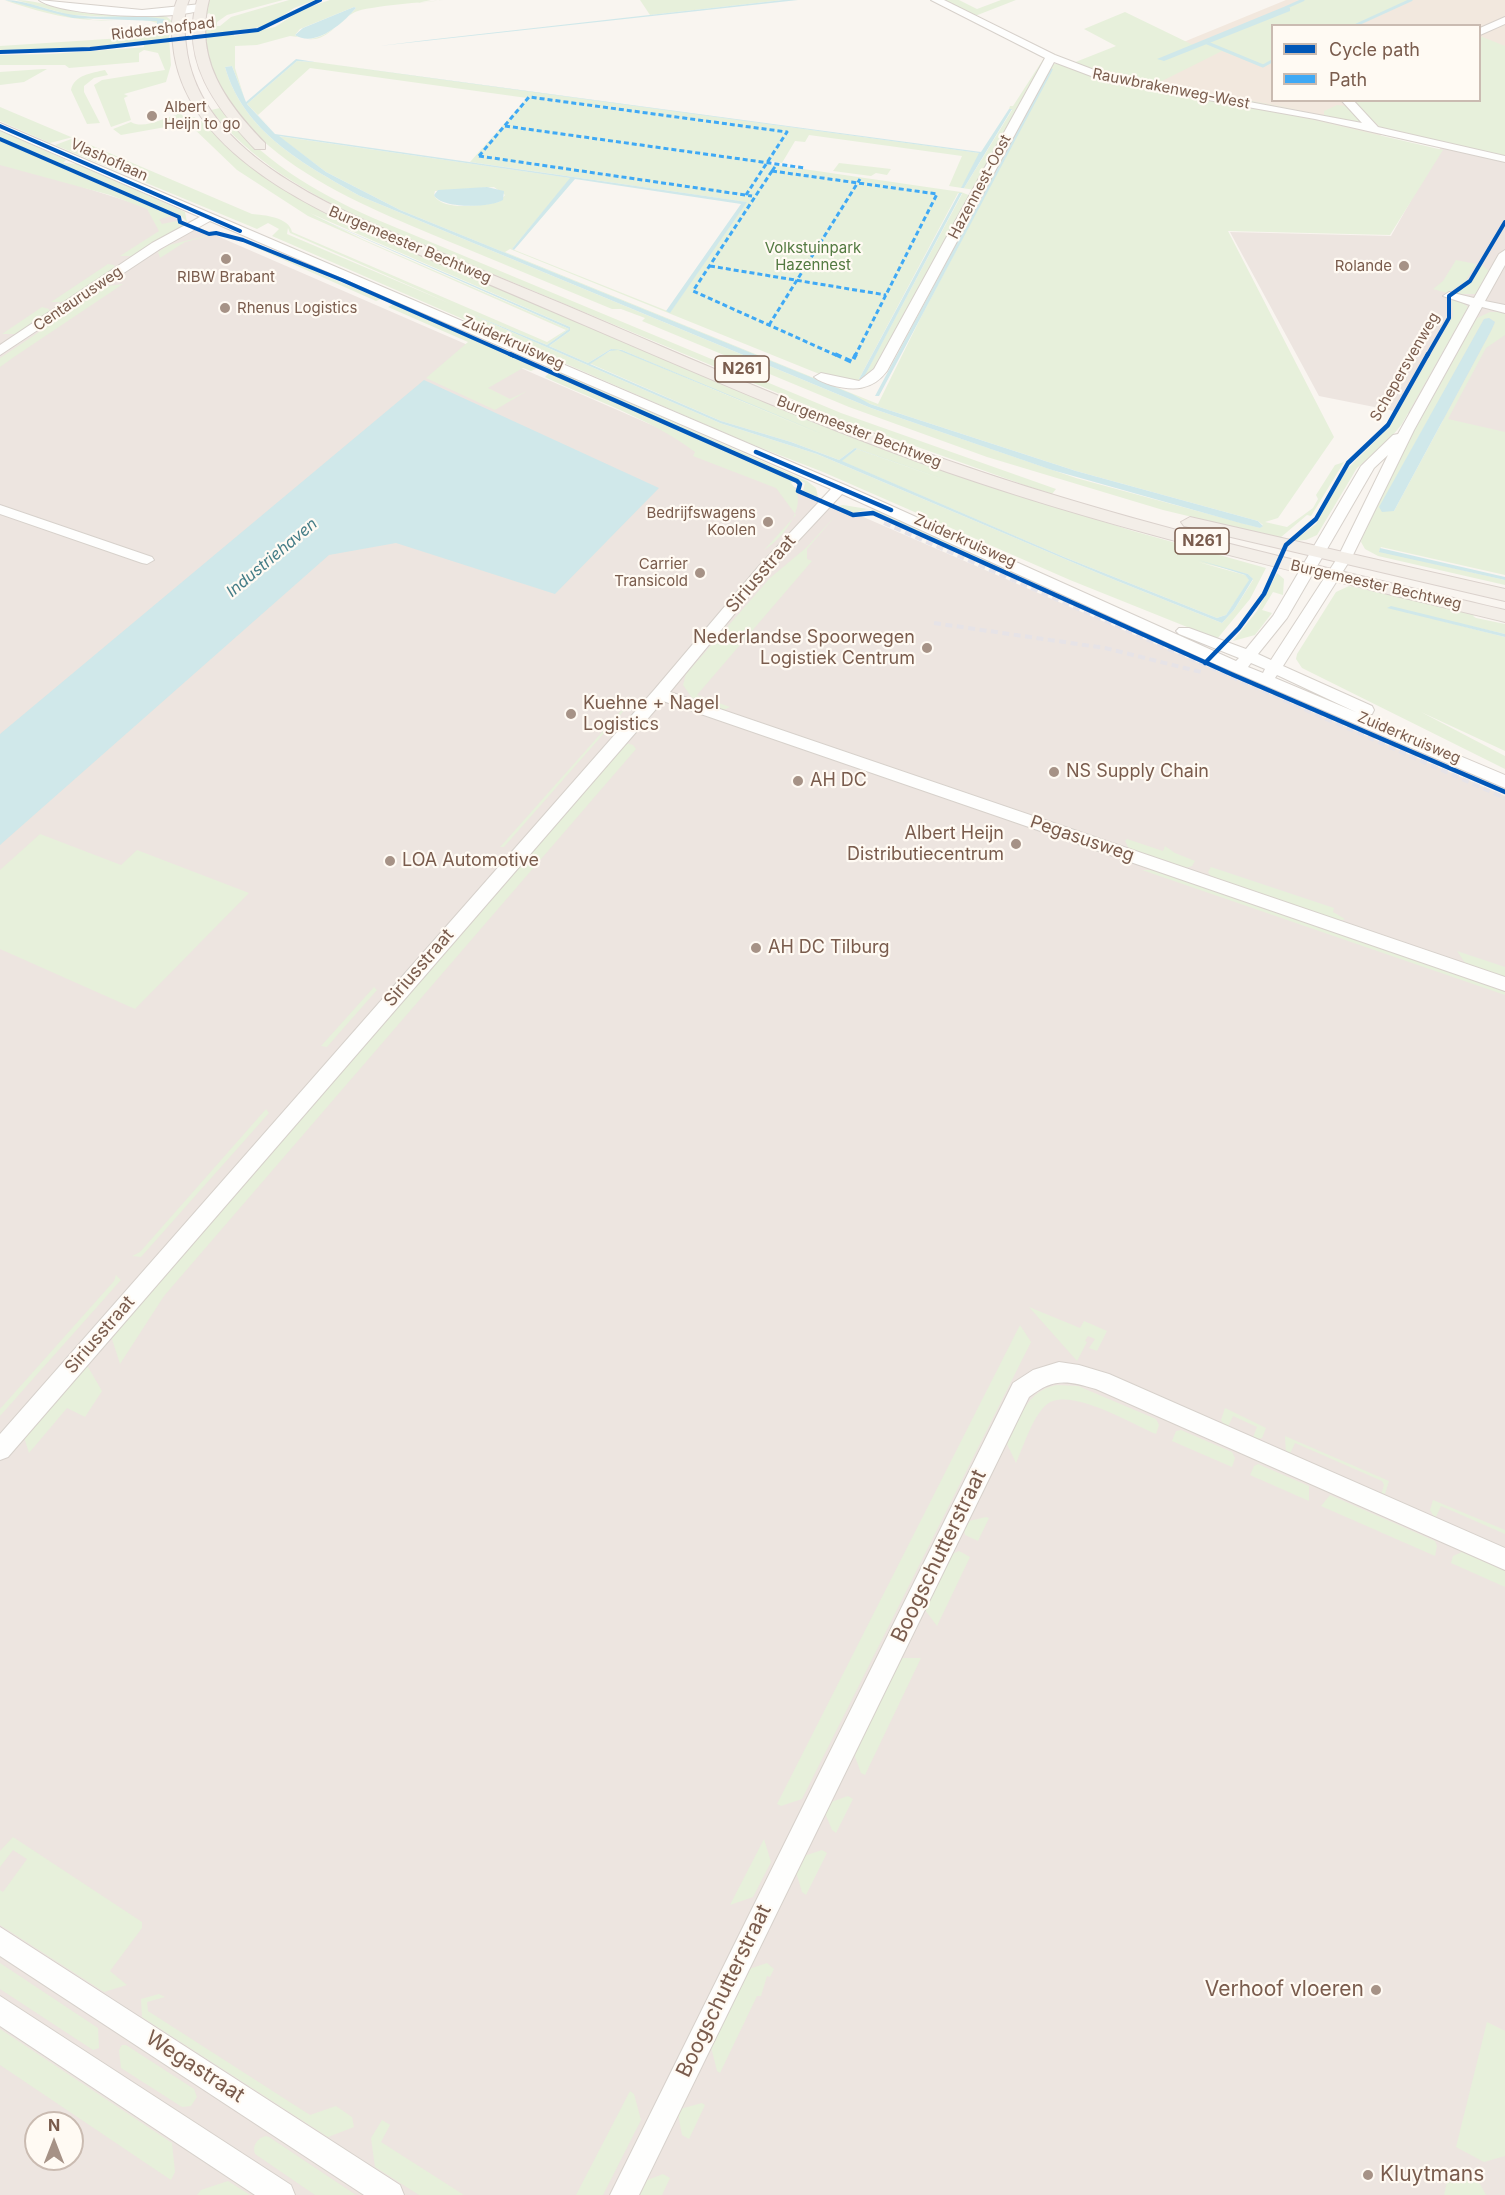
<!DOCTYPE html>
<style>
body{margin:0}
#map{position:relative;width:1505px;height:2195px;overflow:hidden;background:#f9f5f0;font-family:Inter,sans-serif}
canvas{display:block}
.legend{position:absolute;left:1271px;top:24px;width:210px;height:78px;box-sizing:border-box;background:#fffaf3;border:2px solid #cabbb1;margin:0;padding:8px 10px;list-style:none;font-size:18px;color:#7a5c4d}
.legend li{display:flex;align-items:center;gap:12px;height:30px}
.legend b{width:30px;border:2px solid #cabbb1}
.north{position:absolute;left:24px;top:2111px;width:60px;height:60px;box-sizing:border-box;background:#fffaf3;border:2px solid #cabbb1;border-radius:50%;rotate:0deg;font-size:16px;font-weight:700;line-height:24px;text-align:center;color:#7a5c4d}
.north::after{content:'';display:block;margin:auto;width:21px;height:27px;background:#a69286;clip-path:polygon(50% 0,100% 100%,50% 72%,0 100%)}
</style>
<div id="map">
<canvas width="1505" height="2195"></canvas>
<ul class="legend">
<li><b style="height:8px;background:#0057b8"></b>Cycle path</li>
<li><b style="height:8px;background:#3fa9f5"></b>Path</li>
</ul>
<div class="north">N</div>
</div>
<script>
const ctx = document.querySelector('canvas').getContext('2d');
ctx.lineJoin = 'round';
function fill(path, color) { ctx.fillStyle = color; ctx.fill(path, 'evenodd'); }
function stroke(path, color, width, dash) { ctx.strokeStyle = color; ctx.lineWidth = width; ctx.lineCap = dash ? 'butt' : 'round'; ctx.setLineDash(dash || []); ctx.stroke(path); }
function label(font, color, halo, rows, align = 'center') {
  ctx.font = font + ' Inter,sans-serif'; ctx.lineWidth = 4.5; ctx.setLineDash([]); ctx.textBaseline = 'middle'; ctx.strokeStyle = halo; ctx.fillStyle = color; for (const [text, x, y, turn = 0] of rows) {
    ctx.save(); ctx.translate(x, y); ctx.rotate((+turn || 0) * Math.PI / 180); ctx.textAlign = isNaN(turn) ? turn : align; if (halo) ctx.strokeText(text, 0, 0); ctx.fillText(text, 0, 0); ctx.restore();
  }
}
const residential = new Path2D(`
 M1286,0H1505V71L1480,84V26H1272V100L1448,101L1378,137L1086,82Z`);
const industrial = new Path2D(`
 M1442,145L1505,161V433L1319,396L1230,232L1391,236Z
 M0,161L162,212L1505,796V2195H0V831L455,410L0,742ZM36,2123H72V2159H36Z`);
const green = new Path2D(`
 M4,0L93,20H151L157,21V32L163,30L164,19L70,15L16,0C40,0 62,11 86,13C112,16 142,10 167,17L173,22L169,37L171,65L166,82L124,94L128,96L124,98L131,120L111,127L94,85L102,80L165,70L158,53L144,50L139,53V62L69,68L65,65H0V55L50,54L133,48L144,47L143,41L77,49L0,51V46L138,37L154,32L157,23C138,16 112,22 91,20C61,18 33,10 4,0Z
 M208,0H283L227,15L217,22V26H220L231,17L289,0H315L294,8L268,26L233,31L234,36L275,27L303,9L330,0H431L417,3L444,0C427,2 368,6 355,12C340,20 327,42 308,39C325,39 345,21 356,8L354,7L300,29L295,35L298,37L290,36L257,45L235,46V68L244,97L232,66L225,67C244,133 304,164 360,196L871,408L1076,478L1260,528L1263,525L1258,521L1076,471L870,404L797,372L400,210L326,172L278,136L571,178L512,249L670,312L746,202L470,162L527,98L310,68L258,115L276,134L247,104L297,61L315,62L980,153L962,187L964,188L1012,110L1009,109L1010,106H1013L1044,58L931,0L1046,58L975,190L949,186L962,156L809,135L805,142L795,141L782,163L771,161L769,164L961,192L971,196L876,371L864,386H849L510,249L505,252L878,404L921,317L1052,68L953,248L991,170L1051,64H1061L1112,81L1295,114L1447,147L1446,149L1288,114L1443,150L1390,235L1228,231L1334,437L1278,518L1265,522L1287,527L1313,508L1318,499L1316,495L1335,465L1344,462L1311,516L1307,515L1280,538L1163,510L987,457L849,407L642,321L645,318L621,309H612C561,288 511,267 460,246C365,206 205,149 205,24L210,23V16H213L209,13L205,16ZM494,187L505,195L499,202C483,205 442,212 434,195L435,191ZM958,193L962,194L863,378L859,379Z
 M640,0H783L650,15Z
 M944,0H959L977,9L1001,0H1016L975,16Z
 M1305,0H1413L1357,25L1272,26V63L1263,67L1222,51L1156,84L1302,110L1113,79L1073,63L1116,46L1084,29L1125,12L1193,45L1158,59L1290,8L1288,7Z
 M1480,36L1505,46V157L1383,130L1353,101L1480,100Z
 M43,69H47L24,82L0,85V72Z
 M105,70L108,75L94,78L84,86V92L100,123L87,124L71,90C74,75 92,73 105,70Z
 M1337,105L1347,106L1363,125L1324,117V111Z
 M0,107L71,137H73L50,143L0,121Z
 M220,108C259,159 315,192 373,218L841,413L1056,489L1052,494L1027,486L842,420L364,220C306,192 251,161 211,110Z
 M175,109L183,116L194,117L212,127L271,179L581,321L1071,511L1133,531L1266,568L1250,599L1217,639L1070,580L823,472L741,440L272,236L279,229L268,223L257,229L55,145L74,138L252,214C264,215 289,217 292,232L547,342L566,330L308,216L237,170L188,123L121,135L113,129L131,122C144,130 165,117 177,115ZM310,213L570,327V331L549,346L588,363L611,349H614L589,363L721,421L791,442L839,460L855,448L950,482L857,449L841,461L1064,557L1217,618L1226,615L1250,580L1245,575L1198,562L1248,574L1253,580L1234,610L1222,623L1105,576L817,454L720,423L505,329L471,314L547,345L569,329L364,240ZM288,228L290,233L451,304L287,234ZM618,349L622,350L824,436Z
 M0,130L66,160L63,163L78,164L185,212L187,222L181,216L0,137Z
 M0,141L172,216L159,219L162,224L177,221L184,225L138,256H120L159,231L147,209L110,195L0,165Z
 M839,163L891,169L887,175L876,173L871,176L833,171Z
 M216,234L185,242L160,258L158,252L169,245L214,234L240,240L381,299L376,301L241,241Z
 M1456,260L1476,264L1465,282L1447,293L1433,289L1443,281Z
 M108,264L114,265L116,271L70,302H51Z
 M1482,265L1489,271L1476,294H1454L1472,282Z
 M123,284L14,357L0,367V358L108,286Z
 M1452,299L1461,301L1468,307L1402,424L1389,440L1357,468L1317,535L1306,540L1293,541L1316,524L1346,470L1390,426L1453,316Z
 M393,304L538,368L531,371L523,368L488,388L510,399L527,391L495,410L426,378L468,342L388,307Z
 M42,307L49,309L50,315L21,334H2Z
 M1490,312H1505V335L1486,348L1448,419L1505,432V575L1381,547L1379,551L1505,580V585L1378,556L1365,549L1361,542L1368,514L1477,318ZM1489,318L1495,322L1491,331L1394,511L1381,505L1484,319Z
 M557,371L807,481L816,488L818,497L803,491L805,483L555,372Z
 M549,373L794,481L791,483C811,503 783,539 764,550L796,515L776,488L693,456L695,452C650,418 595,401 545,377Z
 M843,505L874,510L1200,656L868,509L854,513L838,506Z
 M837,514L807,549V559L812,561L697,695L730,707L724,710L692,698L683,685L686,674L770,578L807,547Z
 M1277,573L1284,579L1283,595L1273,592L1262,610L1272,613L1255,635L1233,641L1257,611Z
 M1349,586L1477,614L1473,616L1476,618L1505,624V634L1387,607L1505,637V751L1421,712L1505,756V769L1302,668L1296,659L1297,654L1336,592Z
 M627,704L628,706L504,847H500Z
 M626,743L633,745L636,749L164,1296L120,1364L111,1336Z
 M40,834L121,865L137,850L249,893L135,1009L0,949V870Z
 M1127,839L1163,851L1165,846L1175,853L1195,861L1192,866L1186,868L1129,849L1125,841Z
 M1211,867L1334,908L1333,912L1345,919L1340,921L1211,877L1208,872Z
 M1142,870H1152L1505,991V995Z
 M1457,951L1505,967V977L1465,963Z
 M374,987L377,990L327,1047L321,1046Z
 M266,1109L269,1113L141,1257L132,1256L140,1252Z
 M116,1275L121,1280L0,1416V1409L114,1281Z
 M1029,1307L1080,1328L1084,1321L1107,1331L1097,1351L1089,1348L1095,1339L1088,1336L1085,1341L1087,1342L1077,1361Z
 M1020,1325L1031,1342L802,1799L781,1806L777,1804Z
 M85,1367H88L102,1391L85,1417L67,1408L29,1453L24,1437Z
 M1057,1385L1078,1386L1156,1419L1159,1425L1156,1434C1132,1424 1068,1385 1046,1405C1032,1418 1024,1445 1016,1463L1007,1444C1019,1419 1027,1390 1057,1385Z
 M1225,1408L1266,1428L1262,1438L1252,1440L1257,1427L1233,1416L1227,1429L1221,1420Z
 M1181,1430L1232,1452L1235,1458L1232,1467L1172,1441L1176,1431Z
 M1285,1436L1389,1481L1384,1497L1381,1495L1384,1485L1382,1481L1295,1443L1289,1456L1286,1455Z
 M1258,1464L1309,1486V1501L1250,1475L1254,1466Z
 M1330,1495L1435,1541L1437,1546L1435,1556L1321,1506Z
 M1433,1500L1505,1530V1534L1441,1506L1435,1519L1430,1510Z
 M986,1517L989,1518L978,1541L965,1535L964,1531L969,1521Z
 M959,1551L970,1557L937,1626L925,1610L952,1554Z
 M1462,1552L1505,1571V1587L1451,1563L1453,1556Z
 M901,1658H921L865,1775L861,1773L854,1754Z
 M848,1796L853,1799L836,1833L832,1830L825,1813L831,1802Z
 M13,1837L142,1922V1928L110,1971L127,1985L104,1992L0,1925V1890L3,1892L27,1859L13,1850L0,1867V1851Z
 M764,1839L771,1862L753,1897L730,1905Z
 M822,1850L827,1853L806,1895L802,1892L796,1872L804,1856Z
 M0,1963L98,2028L99,2048L93,2050L0,1989Z
 M767,1963L774,1969L770,1977L767,1976L761,1996H757L720,2073L717,2071L711,2047L749,1969Z
 M159,1994L165,1997L147,2002L148,2011L310,2115L336,2106L352,2117L354,2127L328,2137L142,2017L141,1999Z
 M1487,2022L1505,2031V2156L1484,2162L1456,2147Z
 M0,2029L172,2143L175,2172L171,2180L0,2065Z
 M122,2045H126L194,2089L197,2097L191,2106L182,2107L121,2068L119,2050Z
 M630,2091L634,2094L641,2120L603,2195H576Z
 M702,2103L705,2105L689,2139L682,2135L678,2114L680,2109Z
 M382,2120L390,2125L381,2142L464,2195H419L375,2167L371,2138Z
 M266,2136L269,2137L356,2195H315L255,2154C252,2146 257,2138 266,2136Z
 M1450,2169L1480,2184L1486,2195H1444Z
 M663,2174L670,2178L662,2195H638L645,2181Z
 M228,2181L250,2195H197L201,2190Z`);
const water = new Path2D(`
 M5,0C28,0 51,12 74,15C104,19 135,14 164,19L166,23L163,30L157,32V21L73,18Z
 M783,0H798L379,46L427,40Z
 M1286,6L1290,8V11L1164,61L1157,59Z
 M354,7L356,8C343,23 316,48 295,35L303,28Z
 M296,59L315,62L297,61L247,104L275,134L747,202L670,313L666,311L741,204L575,179L514,250L512,249L570,178L279,136L326,172L400,210L852,394L870,404L1076,471L1258,521L1263,526L1260,528L1240,523L1052,470L871,408L360,196C304,164 244,133 225,67L232,66L246,102Z
 M320,63L981,152L1009,109H1012L964,188H961L979,153Z
 M1050,68L1053,69L1050,75L879,396H875Z
 M487,187L504,191L503,200C490,208 441,209 434,195L438,190Z
 M959,193H962L863,379H859Z
 M309,214L570,327V331L549,346L588,363L611,349L622,350L825,435L618,350L610,351L590,364L721,421L791,442L839,460L855,448L950,481L857,449L842,461L1064,557L1217,618L1226,615L1249,580L1245,575L1198,560L1248,574L1253,579L1234,610L1222,623L1105,576L817,454L720,423L505,329L471,314L547,345L569,329Z
 M1489,318L1495,322L1491,331L1394,511L1382,512L1379,507L1484,319Z
 M424,380L659,488L555,594L396,543L329,555L0,845V734Z
 M1380,548L1505,577V580L1379,552Z
 M1391,606L1505,634V637L1387,608Z`);
const stream = new Path2D(`
 M1287,7L1303,0
 M1354,26L1411,0
 M1205,42L1263,66L1272,61`);
const minor = new Path2D(`
 M39,0L142,10L201,4L206,7C186,23 59,16 39,0Z
 M931,0H944L1055,55L1110,76L1362,123L1341,100H1353L1378,127L1505,156V162L1315,119L1107,82L1054,62L887,371C872,391 853,391 831,385C825,383 819,381 814,377L821,373L859,381L874,369L1045,58Z
 M1505,17V24L1480,35V28Z
 M0,123L845,485L1236,661L1239,658L1179,634L1176,631L1179,628H1189L1246,649L1273,616L1361,466L1393,435L1398,434L1470,305L1443,296L1449,292L1474,298L1499,254L1505,250V265L1485,301L1505,305V313L1482,307L1414,430L1352,557L1283,666L1372,706L1374,710L1372,714H1360L1277,675L1275,678L1505,775V788L1206,660L842,494L769,572L670,692L1505,977V991L663,701L8,1457L0,1460V1434L654,690L759,566L831,489L210,221L160,249L0,355V345L152,243L200,217L0,130ZM1388,455L1338,557L1271,660L1258,654L1287,618L1374,468ZM1251,663L1265,669L1263,673L1248,667Z
 M0,505L152,557L154,560L147,564L142,563L0,514Z
 M1059,1362L1079,1365L1109,1374L1505,1548V1570L1096,1389C1067,1380 1053,1378 1029,1397L639,2195H610L1013,1383L1033,1370Z
 M0,1927L400,2185L404,2195H364L0,1956Z
 M0,1996L291,2185L295,2195H255L0,2026Z`);
const major = new Path2D(`
 M177,0H189C183,15 184,29 186,45C198,157 343,212 432,249C476,268 521,287 565,305C696,361 826,419 961,465C1138,526 1323,567 1505,610V622C1318,577 1129,535 947,472C814,425 684,368 554,312C510,293 465,274 420,255C330,217 184,159 173,45C171,29 171,15 177,0Z
 M197,0H209C194,59 225,102 265,143V149H255C215,107 180,61 197,0Z
 M1190,517L1505,589V601L1184,526L1181,522Z`);
const rail = new Path2D(`
 M884,523L1505,798
 M934,623L1105,648L1205,673`);
const quietFar1 = new Path2D(`
 M505,126L805,168
 M479,156L529,97L787,132L746,195
 M479,156L752,196
 M772,171L937,194L855,356
 M772,171L693,291L838,356
 M772,171L777,164
 M710,266L886,295
 M769,325L860,179`);
const quiet = new Path2D(`
 M835,354L852,362L856,354`);
const cyclewayFar1 = new Path2D(`
 M0,52L90,49L258,30L320,0
 M0,126L240,231
 M0,139L179,217L180,222L209,234L216,233L243,240L342,280L514,356
 M1427,356L1449,318V296L1470,281L1505,222`);
const cycleway = new Path2D(`
 M510,354L797,481L800,484L798,491L853,515L873,513L1231,674L1505,792
 M756,452L891,510
 M1205,663L1239,628L1264,594L1286,545L1316,519L1348,463L1388,425L1428,354`);
const markers = [
 [152,116,6,"#a69286"],
 [226,259,6,"#a69286"],
 [1404,266,6,"#a69286"],
 [225,308,6,"#a69286"],
 [768,522,6,"#a69286"],
 [700,573,6,"#a69286"],
 [927,648,6,"#a69286"],
 [571,714,6,"#a69286"],
 [1054,772,6,"#a69286"],
 [798,781,6,"#a69286"],
 [1016,844,6,"#a69286"],
 [390,861,6,"#a69286"],
 [756,948,6,"#a69286"],
 [1376,1990,6,"#a69286"],
 [1368,2175,6,"#a69286"]
];
const farStreetnames = [
 ["Riddershofpad",163,29,-7],
 ["Rauwbrakenweg-West",1171,89,11],
 ["Vlashoflaan",109,160,24],
 ["Hazennest-Oost",980,187,-62],
 ["Burgemeester Bechtweg",410,245,23],
 ["Centaurusweg",78,299,-34],
 ["Zuiderkruisweg",513,343,24],
 ["Schepersvenweg",1405,367,-60],
 ["Burgemeester Bechtweg",859,432,21],
 ["Zuiderkruisweg",965,541,24],
 ["Burgemeester Bechtweg",1376,585,13],
 ["Zuiderkruisweg",1409,738,23]
];
const farPoinames = [
 ["Albert",164,107,"left"],
 ["Heijn to go",164,124,"left"],
 ["Rolande",1392,266],
 ["RIBW Brabant",226,277,"center"],
 ["Rhenus Logistics",237,308,"left"],
 ["Bedrijfswagens",756,513],
 ["Koolen",756,530],
 ["Carrier",688,564],
 ["Transicold",688,581]
];
const farParknames = [
 ["Volkstuinpark",813,248],
 ["Hazennest",813,265]
];
const shields = [
 [742,369,54],
 [1202,541,54]
];
const shieldNames = [
 ["N261",742,369],
 ["N261",1202,541]
];
const farWaternames = [
 ["Industriehaven",272,558,-40]
];
const streetNames = [
 ["Siriusstraat",761,574,-49],
 ["Pegasusweg",1082,839,19],
 ["Siriusstraat",419,968,-49],
 ["Siriusstraat",100,1335,-49]
];
const poiNames = [
 ["Nederlandse Spoorwegen",915,638,"right"],
 ["Logistiek Centrum",915,659,"right"],
 ["Kuehne + Nagel",583,704],
 ["Logistics",583,725],
 ["NS Supply Chain",1066,772],
 ["AH DC",810,781],
 ["Albert Heijn",1004,834,"right"],
 ["Distributiecentrum",1004,855,"right"],
 ["LOA Automotive",402,861],
 ["AH DC Tilburg",768,948]
];
const nearStreetnames = [
 ["Boogschutterstraat",939,1556,-64],
 ["Boogschutterstraat",724,1991,-64],
 ["Wegastraat",195,2067,33]
];
const nearPoinames = [
 ["Verhoof vloeren",1364,1990],
 ["Kluytmans",1380,2175,"left"]
];
fill(residential, '#f2e8de');
fill(industrial, '#ede5e0');
fill(green, '#e7f0db');
fill(water, '#d0e8ea');
stroke(stream, '#d0e8ea', 3);
stroke(minor, '#d7d1cb', 2);
stroke(major, '#dad1cc', 2);
fill(minor, '#fefefd');
fill(major, '#f3eee8');
stroke(rail, '#e6e3e7', 4, [7, 4.5]);
stroke(quietFar1, '#3fa9f5', 3, [5, 3]);
stroke(quiet, '#3fa9f5', 4, [7, 4]);
stroke(cyclewayFar1, '#0057b8', 4);
stroke(cycleway, '#0057b8', 4.5);
for (const [x, y, r, color] of markers) { const dot = new Path2D(); dot.arc(x, y, r, 0, 2 * Math.PI); ctx.fillStyle = color; ctx.fill(dot); stroke(dot, '#fffaf3', 2); }
label('15px', '#7a5c4d', '#fffaf3', farStreetnames);
label('15px', '#7a5c4d', '#fffaf3', farPoinames, 'right');
label('15px', '#537a41', '#fffaf3', farParknames);
for (const [x, y, w] of shields) { const box = new Path2D(); box.roundRect(x - w / 2, y - 13, w, 26, 4.5); ctx.fillStyle = '#fffaf3'; ctx.fill(box); stroke(box, '#7a5c4d', 1.5); }
label('bold 16px', '#7a5c4d', null, shieldNames);
label('italic 16px', '#437c86', '#fffaf3', farWaternames);
label('18px', '#7a5c4d', '#fffaf3', streetNames);
label('18px', '#7a5c4d', '#fffaf3', poiNames, 'left');
label('21px', '#7a5c4d', '#fffaf3', nearStreetnames);
label('21px', '#7a5c4d', '#fffaf3', nearPoinames, 'right');
</script>
